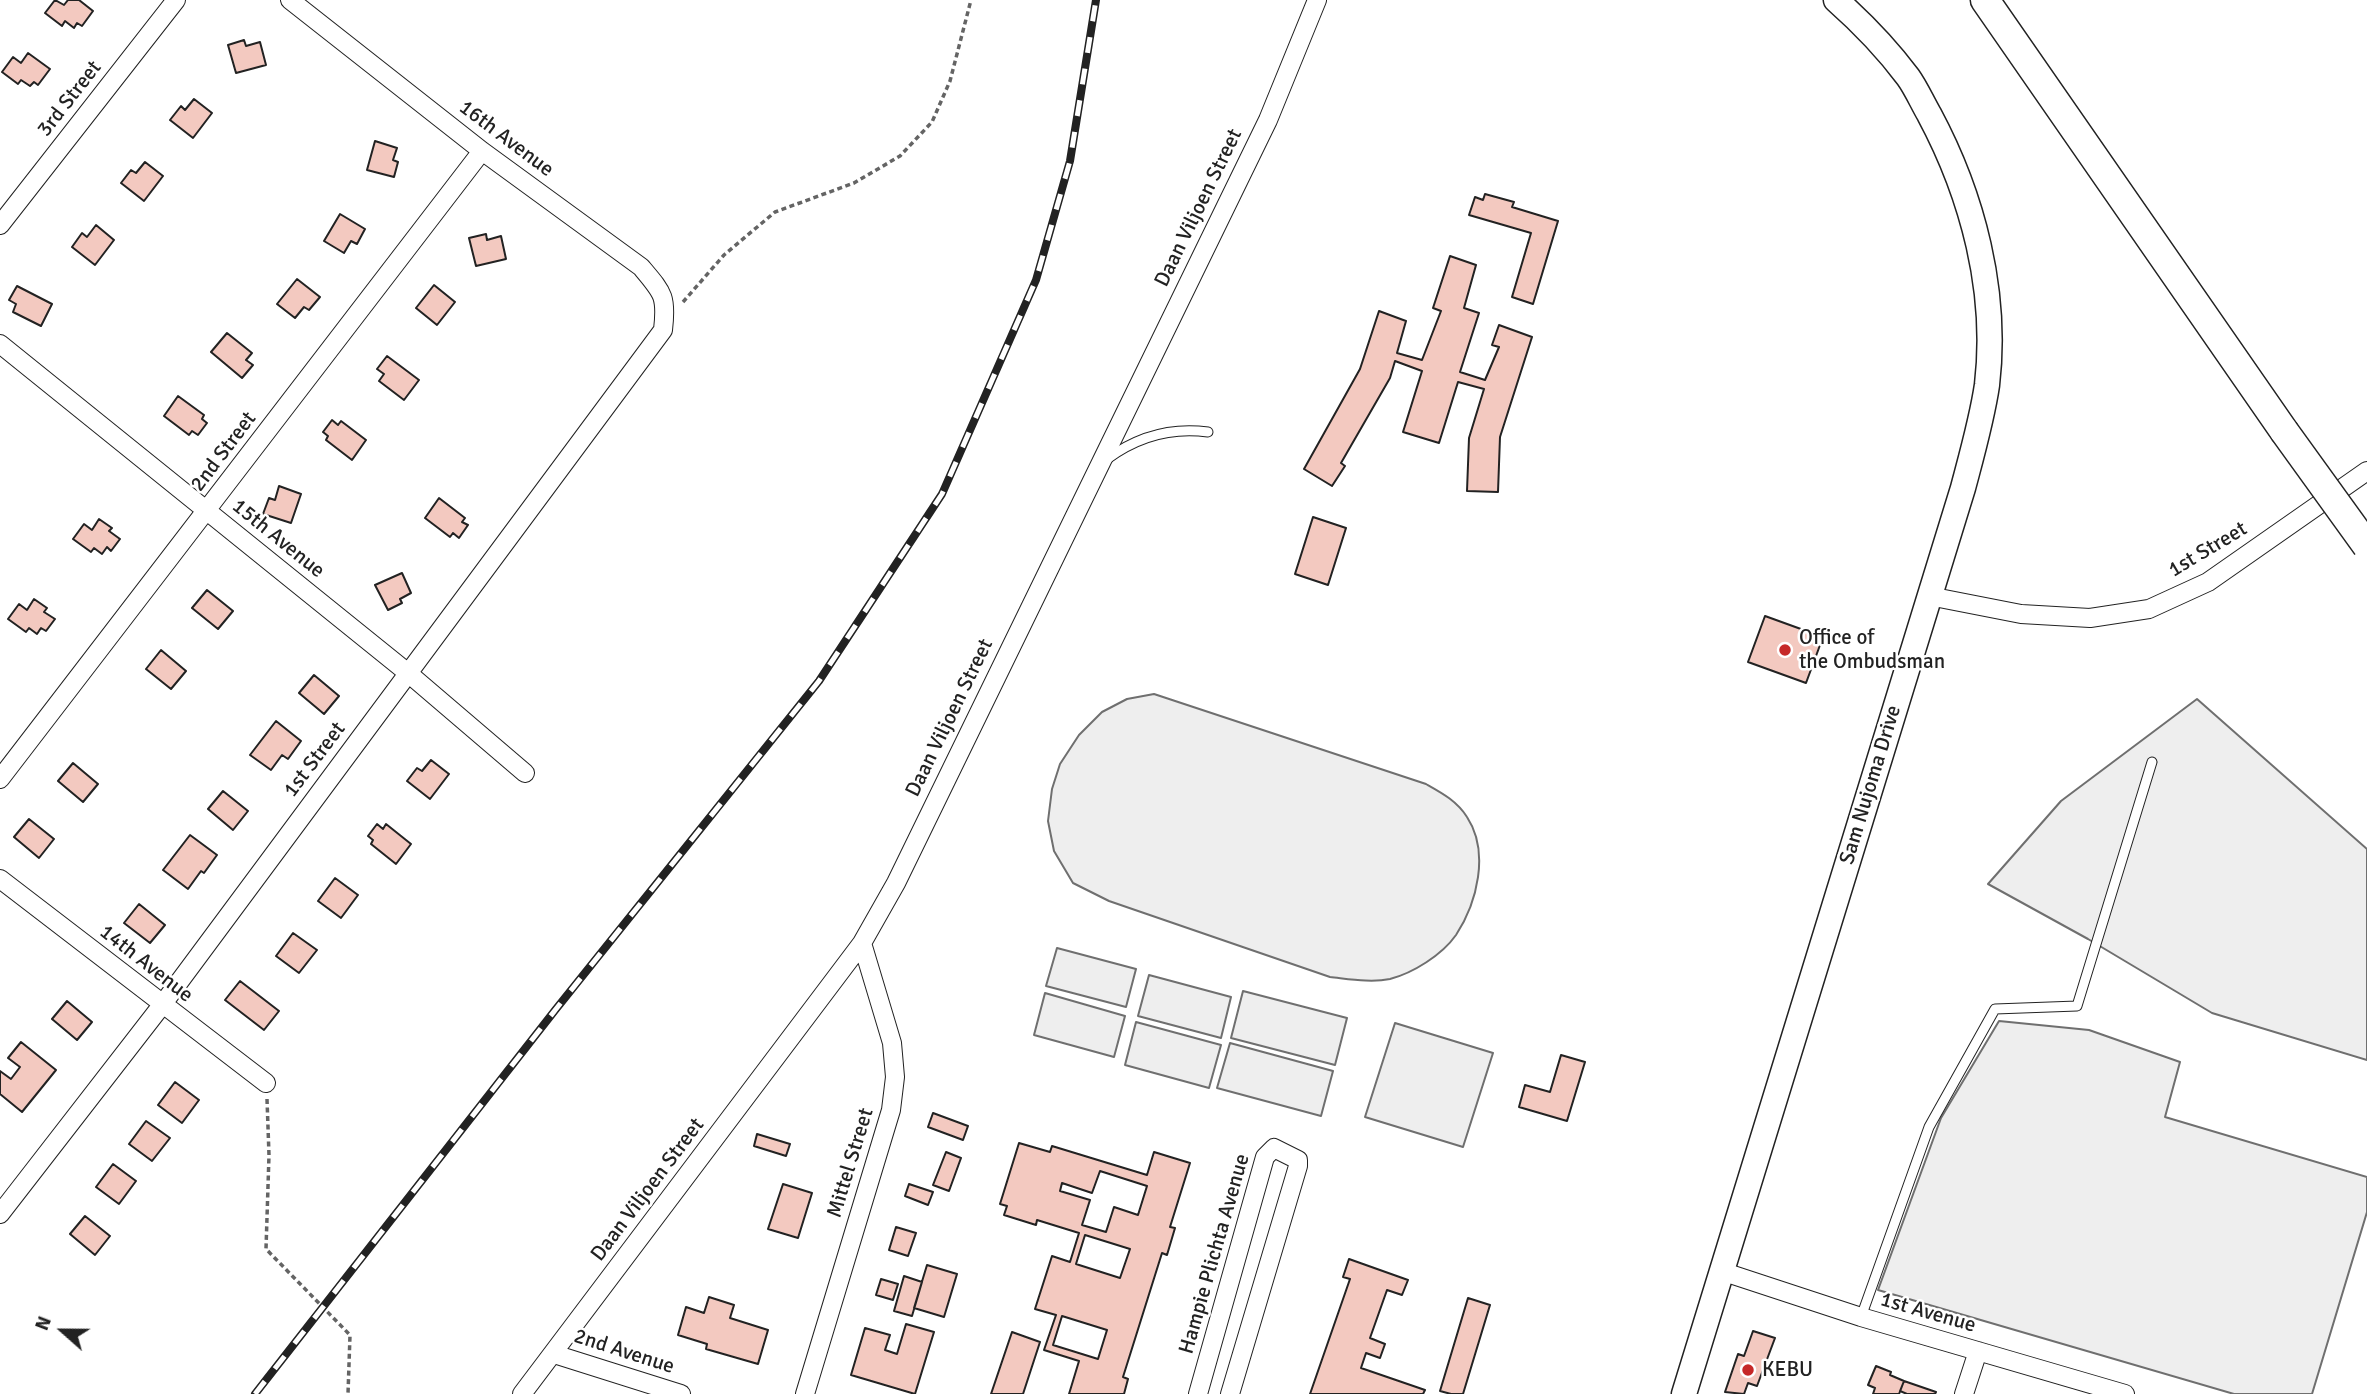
<!DOCTYPE html>
<style>
body{margin:0}
#map{position:relative;width:2367px;height:1394px;overflow:hidden;background:#fff;font-family:Signika,sans-serif}
canvas{display:block}
.north{position:absolute;left:28px;top:1296px;width:70px;height:70px;-webkit-text-stroke:5px #fff;paint-order:stroke;rotate:291deg;font-size:19px;font-weight:700;line-height:28px;text-align:center;color:#222}
.north::after{content:'';display:block;margin:auto;width:24px;height:32px;background:#222;clip-path:polygon(50% 0,100% 100%,50% 72%,0 100%)}
</style>
<div id="map">
<canvas width="2367" height="1394"></canvas>
<div class="north">N</div>
</div>
<script>
const ctx = document.querySelector('canvas').getContext('2d');
ctx.lineJoin = 'round';
function fill(path, color) { ctx.fillStyle = color; ctx.fill(path, 'evenodd'); }
function stroke(path, color, width, dash) { ctx.strokeStyle = color; ctx.lineWidth = width; ctx.lineCap = dash ? 'butt' : 'round'; ctx.setLineDash(dash || []); ctx.stroke(path); }
function label(font, color, halo, rows, align = 'center') {
  ctx.font = font + ' Signika,sans-serif'; ctx.lineWidth = 5; ctx.setLineDash([]); ctx.textBaseline = 'middle'; ctx.strokeStyle = halo; ctx.fillStyle = color; for (const [text, x, y, turn = 0] of rows) {
    ctx.save(); ctx.translate(x, y); ctx.rotate((+turn || 0) * Math.PI / 180); ctx.textAlign = isNaN(turn) ? turn : align; if (halo) ctx.strokeText(text, 0, 0); ctx.fillText(text, 0, 0); ctx.restore();
  }
}
const green = new Path2D(`
 M1154,694L1426,784C1442,793 1457,801 1467,817C1490,852 1477,903 1456,935C1442,955 1413,973 1390,979C1371,983 1349,979 1330,977L1109,901L1073,883L1054,851L1048,821L1052,789L1060,764L1079,735L1102,712L1127,699Z
 M2197,699L2367,849V1060L2212,1013L2088,939L1988,884L2061,801Z
 M1057,948L1136,969L1126,1007L1046,986Z
 M1149,975L1231,997L1221,1038L1138,1016Z
 M1243,991L1347,1018L1335,1065L1231,1038Z
 M1045,993L1125,1016L1114,1057L1034,1035Z
 M1999,1021L2089,1030L2180,1062L2165,1117L2367,1177V1212L2312,1394H2234L1878,1290L1941,1118Z
 M1136,1022L1221,1045L1209,1088L1125,1065Z
 M1395,1023L1493,1053L1463,1147L1365,1117Z
 M1230,1043L1333,1071L1321,1116L1217,1088Z`);
const building = new Path2D(`
 M55,0L64,5L68,0H79L93,11L82,26L77,23L74,28L65,21L62,26L45,13Z
 M244,40L246,46L260,42L266,65L236,73L228,45Z
 M28,53L50,69L38,85L34,82L30,86L21,80L18,84L2,72L13,57L21,63Z
 M194,99L212,113L193,138L170,120L181,106L185,110Z
 M375,141L397,148L393,160L398,162L394,177L367,170Z
 M145,162L163,176L144,201L121,183L131,170L136,173Z
 M1485,194L1514,202L1512,207L1558,221L1533,304L1512,297L1531,233L1469,215L1475,197L1483,200Z
 M340,214L365,229L357,244L351,241L344,253L324,241Z
 M96,225L114,240L95,265L72,247L82,233L87,237Z
 M486,234L487,240L501,236L506,259L476,266L469,238Z
 M1450,256L1476,265L1464,308L1479,313L1460,372L1485,380L1499,347L1492,345L1499,325L1532,337L1500,437L1498,492L1467,491L1469,438L1484,389L1458,382L1439,443L1403,432L1422,371L1395,361L1390,378L1341,463L1345,466L1332,486L1304,469L1360,369L1379,311L1406,321L1397,353L1422,360L1441,311L1433,308Z
 M297,279L320,297L309,310L304,307L295,318L277,304Z
 M434,285L455,302L437,325L416,308Z
 M17,286L52,304L41,326L13,312L16,304L9,300Z
 M227,333L252,353L246,360L253,365L242,378L211,352Z
 M387,356L419,380L404,400L379,381L384,374L377,369Z
 M178,396L204,415L202,419L207,423L198,435L192,431L189,435L164,416Z
 M332,420L338,425L341,421L366,440L352,460L326,440L328,436L323,432Z
 M279,486L301,494L291,523L263,514L269,498L275,500Z
 M439,498L465,518L462,522L468,525L459,538L453,533L450,537L425,518Z
 M1313,517L1346,528L1328,585L1295,574Z
 M99,519L112,528L109,531L120,539L111,551L107,547L102,554L94,548L91,552L73,539L84,524L92,530Z
 M402,573L411,593L400,599L402,603L388,610L375,585Z
 M207,590L233,611L218,629L192,608Z
 M34,599L47,608L44,612L55,619L46,631L41,628L37,634L29,628L26,632L8,619L19,604L27,610Z
 M1765,616L1823,637L1806,683L1748,662Z
 M161,650L186,671L171,689L146,669Z
 M314,675L339,696L324,714L299,693Z
 M276,721L301,741L288,759L282,755L271,770L250,755Z
 M431,760L449,774L430,799L407,781L417,768L422,771Z
 M73,763L98,784L83,802L58,781Z
 M223,791L248,811L233,830L208,809Z
 M29,819L54,839L39,858L14,837Z
 M377,824L383,829L386,824L411,844L396,864L371,844L373,840L368,836Z
 M190,835L217,855L204,873L201,871L188,889L163,870Z
 M335,878L358,895L341,918L318,901Z
 M139,904L165,925L150,943L124,923Z
 M293,933L317,950L299,973L276,956Z
 M240,981L279,1011L264,1030L225,1000Z
 M67,1001L92,1022L77,1040L52,1019Z
 M21,1042L56,1070L22,1112L0,1094V1071L11,1079L20,1067L8,1058Z
 M1561,1055L1585,1062L1567,1121L1519,1107L1525,1085L1550,1092Z
 M175,1082L199,1100L182,1123L158,1105Z
 M933,1113L968,1126L963,1140L928,1127Z
 M146,1121L170,1138L152,1161L129,1144Z
 M757,1134L790,1144L786,1156L754,1146Z
 M1019,1143L1050,1152L1052,1146L1147,1175L1154,1152L1190,1163L1170,1227L1175,1228L1167,1255L1162,1253L1123,1377L1128,1379L1124,1394H1069L1079,1361L1044,1350L1056,1315L1035,1309L1052,1256L1070,1262L1079,1233L1037,1220L1036,1225L1004,1215L1007,1206L1000,1204ZM1100,1171L1147,1186L1138,1215L1114,1207L1106,1232L1082,1225L1090,1200L1060,1191L1062,1183L1092,1193ZM1085,1235L1130,1249L1120,1278L1076,1264ZM1062,1316L1107,1330L1098,1359L1053,1345Z
 M946,1152L961,1158L949,1191L933,1185Z
 M113,1164L136,1181L119,1204L96,1187Z
 M783,1184L812,1193L798,1238L768,1229Z
 M909,1184L933,1192L928,1205L905,1196Z
 M85,1216L110,1236L95,1255L70,1234Z
 M896,1227L916,1233L908,1256L889,1250Z
 M1349,1259L1408,1280L1402,1295L1387,1290L1370,1338L1385,1344L1380,1358L1366,1353L1361,1368L1425,1390L1423,1394H1310L1350,1279L1343,1277Z
 M927,1265L957,1274L944,1317L914,1308Z
 M904,1276L922,1282L912,1316L894,1311Z
 M881,1279L898,1284L893,1300L876,1295Z
 M709,1297L734,1305L730,1318L768,1330L758,1364L706,1349L707,1344L678,1335L686,1307L704,1313Z
 M1468,1298L1490,1305L1463,1394H1451L1440,1391Z
 M906,1324L934,1332L915,1394L851,1375L865,1328L890,1335L885,1350L897,1354Z
 M1753,1331L1775,1338L1757,1386L1748,1383L1744,1394L1725,1392L1738,1354L1744,1356Z
 M1012,1332L1040,1342L1023,1394H991Z
 M1876,1366L1891,1372L1890,1375L1904,1381L1899,1394H1873L1875,1388L1868,1385Z
 M1904,1381L1936,1392L1935,1394H1907L1900,1391Z`);
const path = new Path2D(`
 M683,302L724,255L775,212L854,183L900,156L932,122L950,81L971,0
 M267,1099L269,1155L266,1249L350,1335L348,1394`);
const service = new Path2D(`
 M1107,459C1137,437 1171,427 1208,432
 M1861,1317L1929,1127L1995,1009L2077,1006L2152,762`);
const minor = new Path2D(`
 M0,225L176,0
 M0,344L408,673L525,773
 M1929,596L2021,614L2090,618L2149,609L2208,582L2367,471
 M0,779L482,151
 M0,879L266,1083
 M0,1214L162,1005L663,330C667,296 663,293 641,267L482,151L290,0
 M1721,1271L1861,1317L2125,1394
 M554,1354L681,1394
 M522,1394L862,943L896,883L1268,120L1317,0
 M805,1394L891,1110L895,1077L892,1043L862,943
 M1198,1394L1265,1157L1274,1148L1298,1160V1166L1230,1394
 M1964,1394L1978,1351`);
const secondary = new Path2D(`
 M1684,1394L1963,488C1972,454 1982,419 1987,385C1998,292 1973,196 1929,114C1922,102 1916,88 1908,77C1887,49 1862,23 1836,0`);
const trunk = new Path2D(`
 M1985,0L2284,431`);
const rail = new Path2D(`
 M255,1394L556,1009L819,681L942,494L1036,280L1070,161L1096,0`);
const trunkBridge = new Path2D(`
 M2284,431L2367,546`);
const markers = [
 [1785,650,7,"#c62828"],
 [1748,1370,7,"#c62828"]
];
const streetNames = [
 ["3rd Street",70,99,-52],
 ["16th Avenue",506,139,37],
 ["Daan Viljoen Street",1199,208,-64],
 ["2nd Street",224,452,-53],
 ["15th Avenue",278,539,39],
 ["1st Street",2208,550,-31],
 ["Daan Viljoen Street",950,718,-64],
 ["1st Street",315,760,-53],
 ["Sam Nujoma Drive",1871,785,-73],
 ["14th Avenue",146,964,38],
 ["Mittel Street",851,1163,-73],
 ["Daan Viljoen Street",648,1190,-53],
 ["Hampie Plichta Avenue",1215,1254,-74],
 ["1st Avenue",1928,1313,16],
 ["2nd Avenue",624,1352,18]
];
const poiNames = [
 ["Office of",1799,638],
 ["the Ombudsman",1799,662],
 ["KEBU",1762,1370]
];
fill(green, '#eee');
stroke(green, '#6f6f6f', 2);
fill(building, '#f3c9c0');
stroke(building, '#222', 2);
stroke(service, '#222', 11);
stroke(minor, '#222', 20);
stroke(secondary, '#222', 27);
stroke(trunk, '#222', 31);
stroke(path, '#646464', 3.5, [5, 3.5]);
stroke(service, '#fff', 9);
stroke(minor, '#fff', 18);
stroke(secondary, '#fff', 24);
stroke(trunk, '#fff', 28);
stroke(rail, '#222', 8);
stroke(rail, '#fff', 5, [16]);
stroke(trunkBridge, '#222', 31, []);
stroke(trunkBridge, '#fff', 28);
for (const [x, y, r, color] of markers) { const dot = new Path2D(); dot.arc(x, y, r, 0, 2 * Math.PI); ctx.fillStyle = color; ctx.fill(dot); stroke(dot, '#fff', 2.5); }
label('21px', '#222', '#fff', streetNames);
label('21px', '#222', '#fff', poiNames, 'left');
</script>
